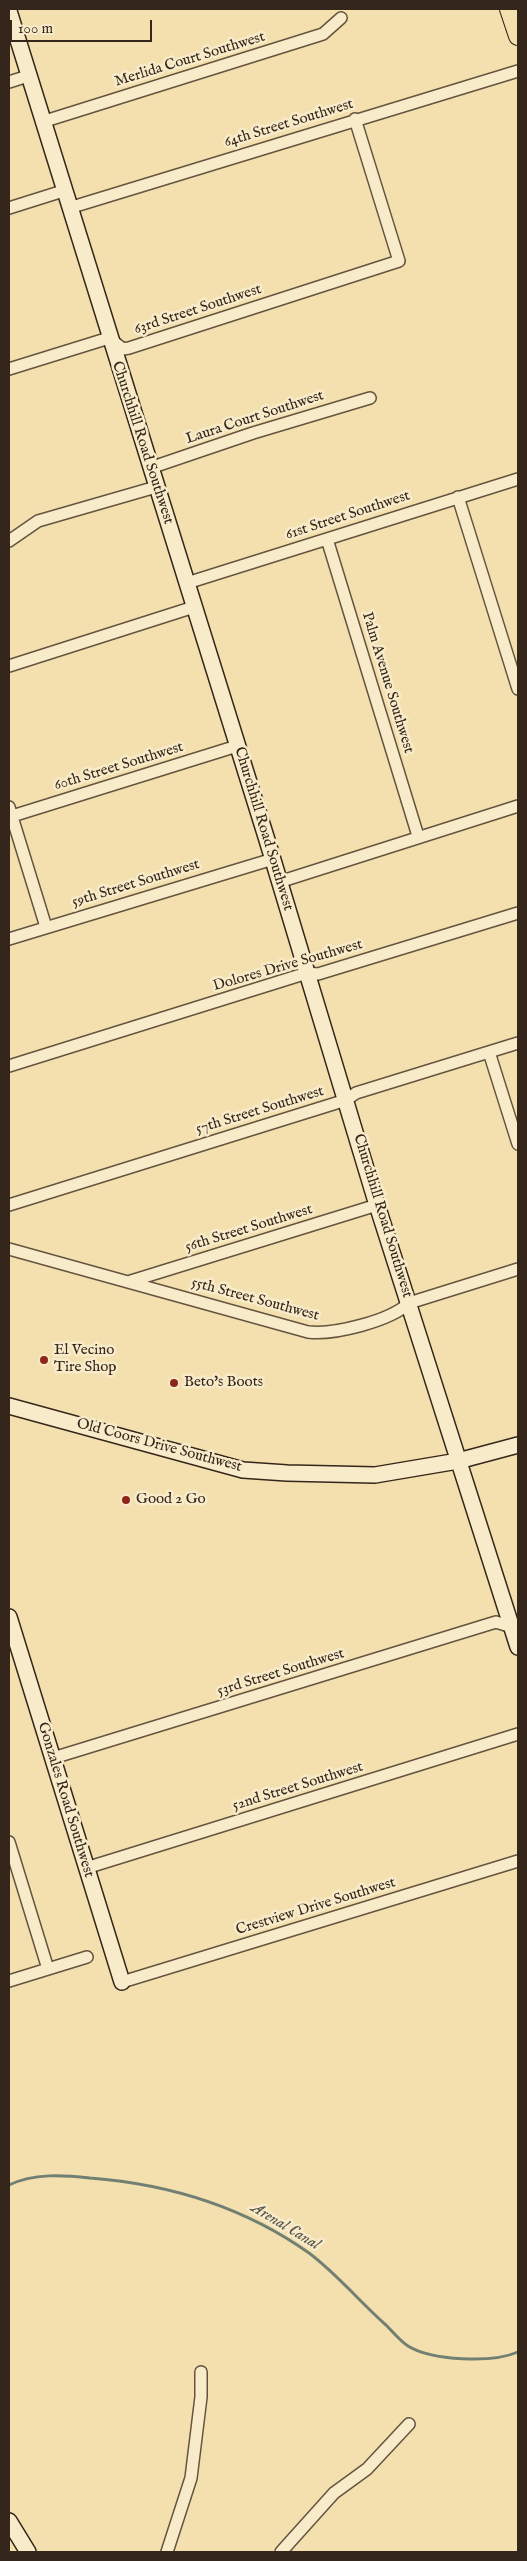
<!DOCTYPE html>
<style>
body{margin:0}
#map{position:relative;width:527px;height:2561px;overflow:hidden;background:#f4e0ae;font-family:"IM FELL English",serif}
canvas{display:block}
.frame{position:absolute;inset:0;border:10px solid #34261a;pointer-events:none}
.scale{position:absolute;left:10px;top:20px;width:142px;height:22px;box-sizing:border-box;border:2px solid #34261a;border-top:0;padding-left:6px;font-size:15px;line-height:18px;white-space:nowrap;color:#34261a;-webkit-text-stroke:4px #f8ebca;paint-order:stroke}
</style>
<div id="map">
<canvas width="527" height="2561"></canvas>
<div class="frame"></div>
<div class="scale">100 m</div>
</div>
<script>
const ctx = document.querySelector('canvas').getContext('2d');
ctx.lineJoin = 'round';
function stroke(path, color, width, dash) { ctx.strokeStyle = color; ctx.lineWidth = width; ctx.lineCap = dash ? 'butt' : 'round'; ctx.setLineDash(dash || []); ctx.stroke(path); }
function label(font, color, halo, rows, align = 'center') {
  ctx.font = font + ' "IM FELL English",serif'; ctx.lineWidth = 5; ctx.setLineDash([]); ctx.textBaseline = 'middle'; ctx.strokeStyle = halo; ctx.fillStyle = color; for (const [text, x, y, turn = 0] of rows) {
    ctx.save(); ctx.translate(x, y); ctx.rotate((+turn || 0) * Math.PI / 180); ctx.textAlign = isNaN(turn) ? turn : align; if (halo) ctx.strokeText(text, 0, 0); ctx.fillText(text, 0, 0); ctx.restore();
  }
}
const stream = new Path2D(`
 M9,2185C34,2173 63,2175 90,2178C168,2184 244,2207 309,2253C336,2273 361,2303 386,2325C393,2332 400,2341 408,2346C432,2361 493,2363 518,2352`);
const street = new Path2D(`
 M9,82L28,76
 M42,122L323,34L341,18
 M9,208L63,191
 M69,208L518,71
 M9,369L109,338L123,349L129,348L399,261L355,119
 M150,468L253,433L370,398
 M458,497L518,689
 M327,539L418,836
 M9,541L38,521L156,487
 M187,583L518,479
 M9,666L194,607
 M9,807L46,927
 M9,817L237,746
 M279,882L518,806
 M9,939L273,859
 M489,1052L518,1144
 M9,1066L307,973L318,974L518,913
 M9,1205L346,1100L356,1093L518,1043
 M9,1249L308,1332C334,1335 390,1321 409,1303L518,1269
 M131,1281L377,1205
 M53,1758L496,1622L512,1627L517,1625
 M9,1842L48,1969
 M86,1868L518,1734
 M9,1981L87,1957
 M122,1982L518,1861
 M167,2552L191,2478L201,2397V2372
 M281,2552L334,2493L367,2469L409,2424`);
const secondary = new Path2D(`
 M9,11L267,840L377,1205L518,1647
 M9,1406L243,1470L287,1473L375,1475L458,1461L518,1445
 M9,1617L122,1982
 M9,2521L28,2552`);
const primary = new Path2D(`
 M509,9L518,36`);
const markers = [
 [44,1360,5,"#8f2418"],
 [174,1383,5,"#8f2418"],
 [126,1500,5,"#8f2418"]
];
const streetNames = [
 ["Merlida Court Southwest",190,60,-17],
 ["64th Street Southwest",289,124,-17],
 ["63rd Street Southwest",198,310,-18],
 ["Laura Court Southwest",255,418,-18],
 ["Churchhill Road Southwest",142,443,72],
 ["61st Street Southwest",348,516,-18],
 ["Palm Avenue Southwest",387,683,73],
 ["60th Street Southwest",119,767,-17],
 ["Churchhill Road Southwest",263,829,73],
 ["59th Street Southwest",136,884,-17],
 ["Dolores Drive Southwest",288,966,-16],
 ["57th Street Southwest",260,1111,-17],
 ["Churchhill Road Southwest",382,1216,73],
 ["56th Street Southwest",249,1229,-17],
 ["55th Street Southwest",255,1300,15],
 ["Old Coors Drive Southwest",159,1446,15],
 ["53rd Street Southwest",281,1673,-17],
 ["52nd Street Southwest",298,1787,-17],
 ["Gonzales Road Southwest",65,1800,73],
 ["Crestview Drive Southwest",316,1907,-17]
];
const poiNames = [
 ["El Vecino",54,1351],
 ["Tire Shop",54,1368],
 ["Beto's Boots",184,1383],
 ["Good 2 Go",136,1500]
];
const waterNames = [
 ["Arenal Canal",285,2227,31]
];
stroke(stream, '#728074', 3);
stroke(street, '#64543f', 14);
stroke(secondary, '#34261a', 18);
stroke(primary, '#34261a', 20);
stroke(street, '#f8ebca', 11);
stroke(secondary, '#f8ebca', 15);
stroke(primary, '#f4e0ae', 18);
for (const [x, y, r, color] of markers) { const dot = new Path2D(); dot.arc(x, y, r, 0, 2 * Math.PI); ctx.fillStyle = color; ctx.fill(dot); stroke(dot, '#f8ebca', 2); }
label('15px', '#34261a', '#f8ebca', streetNames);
label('15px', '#34261a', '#f8ebca', poiNames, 'left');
label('italic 16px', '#535347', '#f8ebca', waterNames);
</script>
